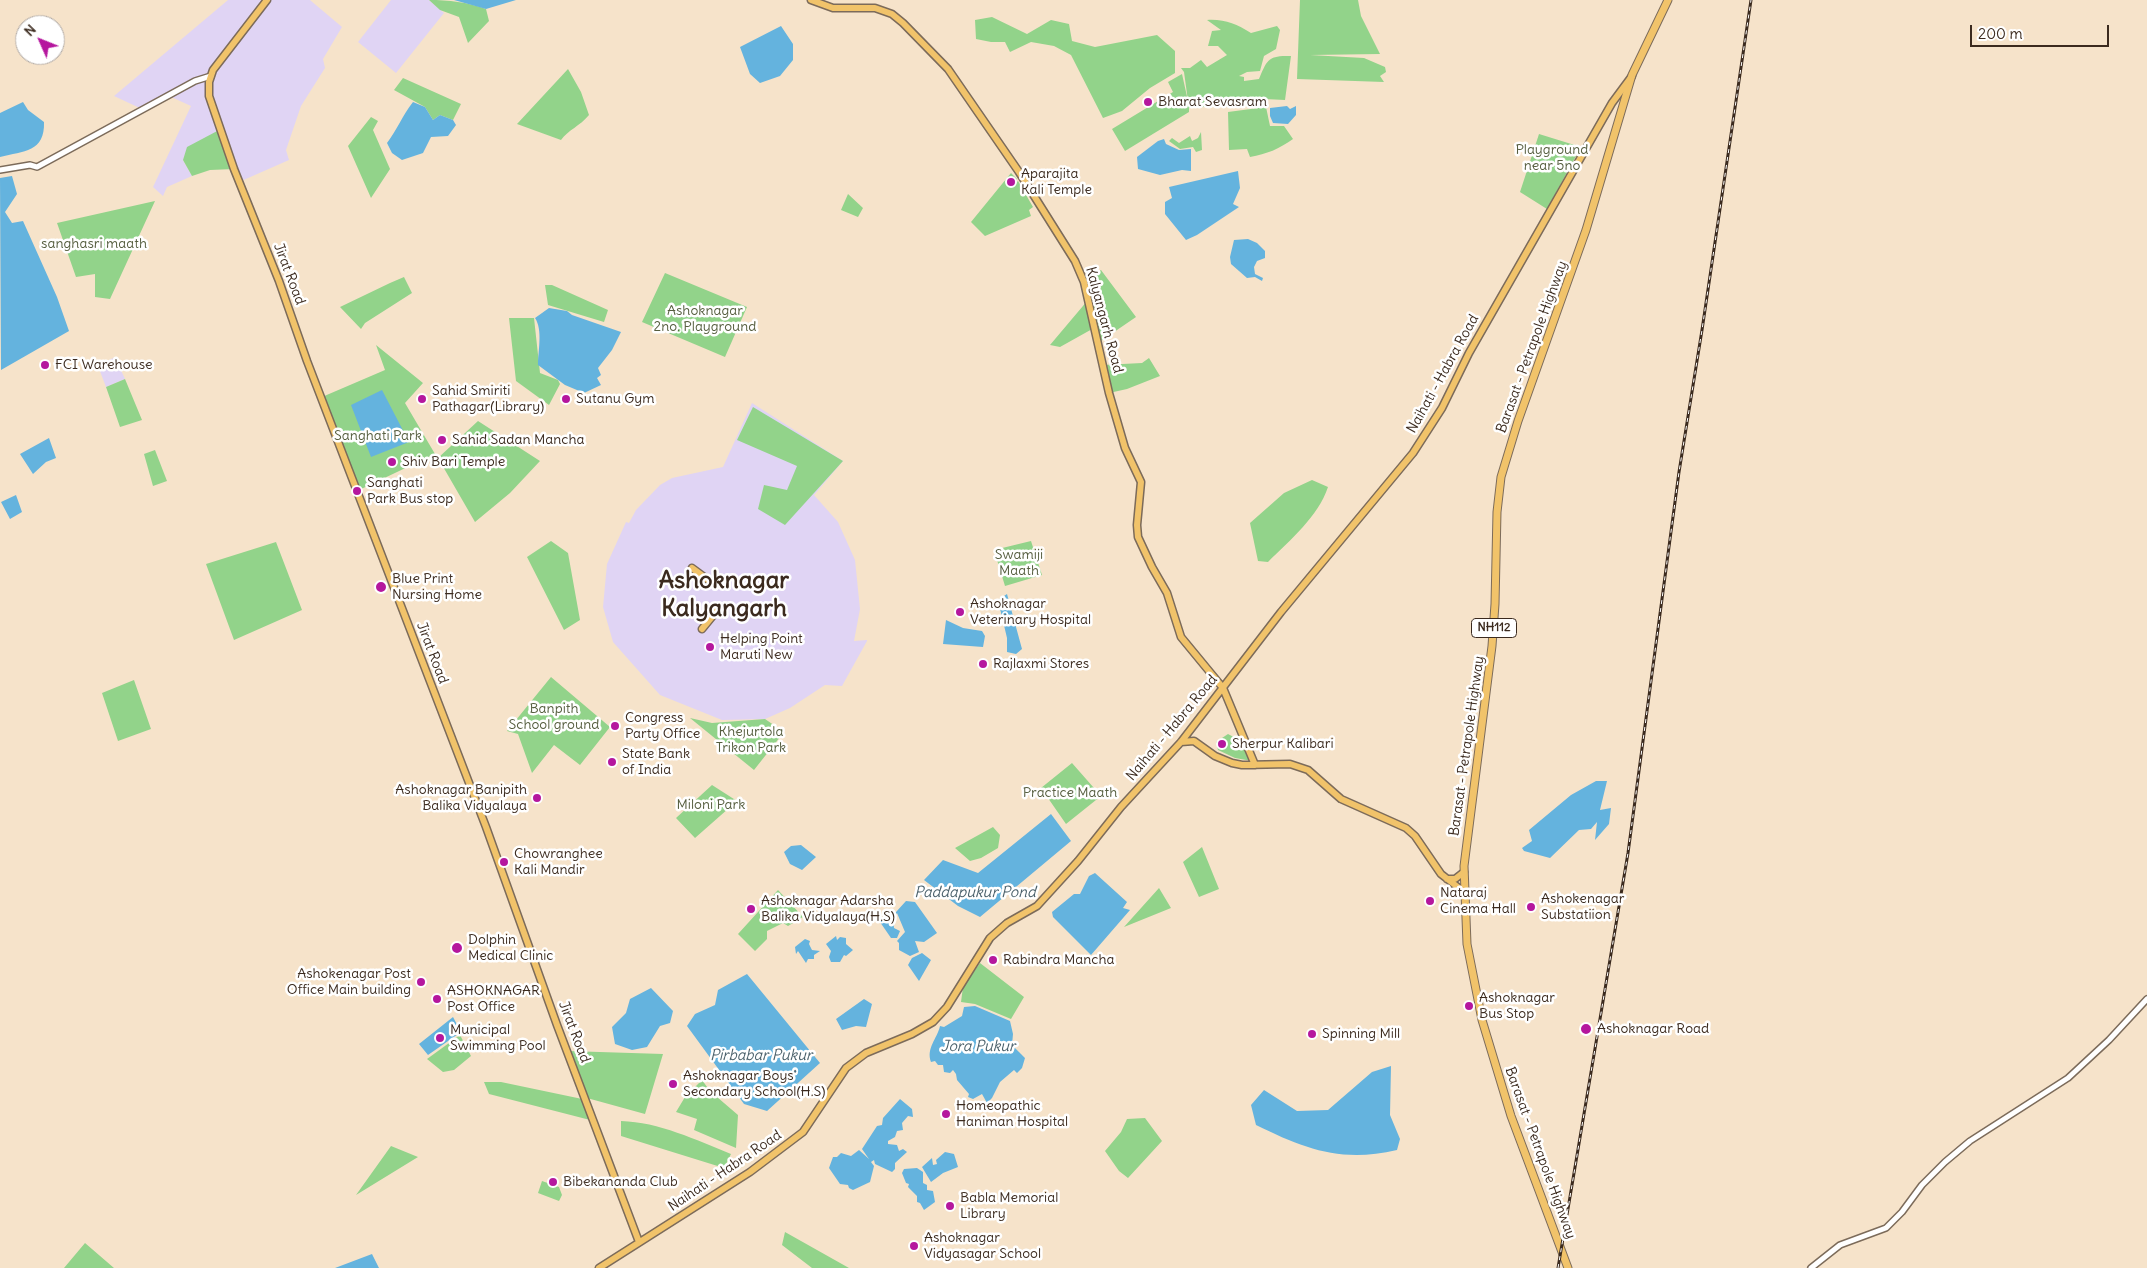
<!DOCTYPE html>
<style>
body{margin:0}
#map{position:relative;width:2147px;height:1268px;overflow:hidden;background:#f6e3ca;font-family:Delius,sans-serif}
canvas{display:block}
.north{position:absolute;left:15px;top:15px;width:50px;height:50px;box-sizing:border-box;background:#fff;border:1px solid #b1aaa5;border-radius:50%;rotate:314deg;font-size:14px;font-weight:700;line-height:20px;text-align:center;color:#3b2a1e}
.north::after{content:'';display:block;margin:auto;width:18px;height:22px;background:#b5179e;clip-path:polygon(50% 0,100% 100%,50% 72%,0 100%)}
.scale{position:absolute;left:1970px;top:25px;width:139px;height:22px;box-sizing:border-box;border:2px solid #3b2a1e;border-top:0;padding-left:6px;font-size:15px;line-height:18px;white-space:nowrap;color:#3b2a1e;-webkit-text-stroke:4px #fff;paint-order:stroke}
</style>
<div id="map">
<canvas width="2147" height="1268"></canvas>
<div class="north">N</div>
<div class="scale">200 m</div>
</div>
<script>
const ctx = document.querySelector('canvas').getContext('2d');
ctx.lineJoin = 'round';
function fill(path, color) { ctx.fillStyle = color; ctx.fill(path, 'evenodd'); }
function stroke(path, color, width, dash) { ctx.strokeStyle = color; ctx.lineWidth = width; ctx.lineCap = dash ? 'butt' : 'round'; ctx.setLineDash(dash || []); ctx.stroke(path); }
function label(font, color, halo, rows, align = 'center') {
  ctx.font = font + ' Delius,sans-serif'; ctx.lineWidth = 5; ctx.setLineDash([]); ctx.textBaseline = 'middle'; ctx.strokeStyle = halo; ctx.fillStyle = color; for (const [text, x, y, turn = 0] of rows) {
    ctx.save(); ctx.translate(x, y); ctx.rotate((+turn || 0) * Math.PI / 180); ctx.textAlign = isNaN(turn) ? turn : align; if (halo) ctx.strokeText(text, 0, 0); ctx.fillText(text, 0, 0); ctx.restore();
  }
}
const built = new Path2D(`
 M228,0H310L342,27L323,59L325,68L301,106L286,150L289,160L239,182L234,169L183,160L192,176L167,187L163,196L153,187L191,106L169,96L144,110L114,96Z
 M391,0H429L444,13L396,73L358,42Z
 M115,357L125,379L106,387L98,366Z
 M752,403L843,461L814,495L838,522L855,560L860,609L854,641L867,640V641L842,686L825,685L790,708L765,719L722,720L660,695L613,642L603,607L607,564L626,522L629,523L636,510L660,485L672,478L723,467Z`);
const green = new Path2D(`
 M429,0C449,0 467,2 486,9L489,21L468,43L459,17L440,10Z
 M1300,0H1358L1361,16L1380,54L1310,55L1364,58L1385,67L1386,72L1380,76L1384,82L1297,79Z
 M992,17L1027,34L1051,20L1069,24L1072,41L1095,47L1157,35L1175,51V73L1150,88L1122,111L1103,118L1071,55L1054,46L1031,42L1010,52L1005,42H991L976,39L975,20Z
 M1207,20C1225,19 1236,24 1251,33L1277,26L1280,30L1276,49L1264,56L1260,71L1247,72L1239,76L1244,77V81L1259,79C1267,60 1268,55 1291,56L1285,100L1244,98L1243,102L1235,105L1189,108V112L1125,151L1112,129L1173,92L1168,82L1182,74L1188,101L1184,72L1181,68H1190L1201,60L1207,67L1227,55L1218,46H1208L1212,31L1221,30Z
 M568,69L581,92L589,115C580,126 568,130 561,140L517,124Z
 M403,78L461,104L453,120L440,115L433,120L425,107L394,90Z
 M1266,107L1270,126H1284L1293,139C1279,149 1267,154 1250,157L1247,149L1229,150L1228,112Z
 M371,117L378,121L373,130L390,169L371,198L348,146Z
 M221,129L234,169L210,170L192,176L183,160L187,147Z
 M1201,132L1202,150L1196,152L1193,147L1180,149L1169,141L1172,138L1179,143L1190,136L1192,141L1198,138Z
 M1539,134L1581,147L1547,209L1520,192Z
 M1011,173L1017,179L1011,184L1013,186L1018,181L1033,207L1029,210L1031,216L985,236L971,222Z
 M848,194L863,208L858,217L841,210Z
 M155,201L110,299L95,297V274L76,277L57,223Z
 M1101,270L1136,317L1098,343L1094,328L1060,347L1050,345L1088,300L1084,282Z
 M665,273L747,307L725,357L642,322Z
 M404,277L412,293L365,323L361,329L340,307L390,283L391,285L390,283Z
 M552,285L608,310L604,322L548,305L545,285Z
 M509,318H534L540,373L558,380L560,384L549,405L516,381Z
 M376,345L423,383L405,403L435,454L357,491L322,397L385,370Z
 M1149,358L1160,376L1127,389L1109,393L1103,365L1142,363Z
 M125,379L142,420L120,427L106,387Z
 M753,407L843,461L785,525L758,509L764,485L787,490L797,466L737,440Z
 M478,421L540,461L510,493L475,522L438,458Z
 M155,450L167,481L153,486L144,454Z
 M1312,480L1328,487C1318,517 1290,540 1268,562L1258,561L1250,523L1284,493Z
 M551,541L568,553L580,620L564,630L527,557Z
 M1031,541L1042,575L1005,586L994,550Z
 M276,542L302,610L234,640L206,564Z
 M551,677L610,727L580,765L554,745L532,773L518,734L507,731Z
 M134,680L151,729L118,741L102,693Z
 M690,718L712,723L765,719L784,732L754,770Z
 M1228,734L1243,742L1252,761L1235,758L1218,750L1216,742Z
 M1072,763L1101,796L1066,824L1041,788Z
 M712,785L737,801L695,838L676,818Z
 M993,827L1000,835L998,848L981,858L970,861L955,848Z
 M1202,847L1219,889L1199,897L1183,862Z
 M1159,888L1171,908L1124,927Z
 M778,890L803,917L788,926L783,923L767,931V939L755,951L738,934Z
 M980,963L1024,997L1011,1019L975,1004L961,1002L963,987Z
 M460,1035L471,1056L454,1070L443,1072L427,1059Z
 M568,1051L663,1054L645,1114L587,1098Z
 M702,1080L710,1091L738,1115L736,1148L694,1130L697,1119L676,1112L685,1097Z
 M484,1082H501L587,1100L594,1121L489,1094Z
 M1145,1118L1162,1141L1128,1178L1119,1171L1105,1151L1121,1132L1127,1119Z
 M621,1121C659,1122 696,1140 731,1154L724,1168L621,1136Z
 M391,1146L418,1157L356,1195Z
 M542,1181L559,1187L562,1195L559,1201L538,1193Z
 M785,1232L849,1268H812L782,1245Z
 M85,1243L114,1268H64Z`);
const water = new Path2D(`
 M454,0H516L486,9Z
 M781,26L793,44V60L780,76L760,83L750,74L740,47Z
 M23,102L28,110L44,122C45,152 24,151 0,157V113Z
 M413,102L425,107L433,120L440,115L453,120L456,125L448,136L431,137L423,153L402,160L392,153L387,143C397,130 402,116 413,102Z
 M1287,106L1290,109L1296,106V115L1288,124L1273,123L1270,116V108Z
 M1164,139L1166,144L1179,150L1191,149V171L1182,170L1160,175L1138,169L1137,157L1158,141Z
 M1238,171L1240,188L1233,204L1239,207L1197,235L1186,240L1165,214V202L1172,198L1169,187Z
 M12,176L17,194L5,212L12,223L23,221L57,297L69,331L1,370L0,178Z
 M1248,239L1257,243L1265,251V258L1257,261L1254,267L1255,274L1263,278L1262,281L1255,277L1247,278L1231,264L1230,257L1234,240Z
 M549,308L567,311L572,315L621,332L612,350L598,368L601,375L597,378L601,385L584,393L565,385L538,365C538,351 543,330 535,318Z
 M382,390L409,442L371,457L351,405Z
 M49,438L56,458L46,462L33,474L20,454Z
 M16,495L22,512L10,519L1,502Z
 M1007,594L1022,649L1016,654L1007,652V638L998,600Z
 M946,620L963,628L982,631L985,636L983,647L943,644Z
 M1596,781H1607L1600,810L1611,808L1609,824L1595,840L1597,822L1591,829L1579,830L1550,858L1524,851L1522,848L1532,841L1529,830L1571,795Z
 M1051,814L1071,841L980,917L958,906L924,880L943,860L978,873Z
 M801,845L816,857L802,870L790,864L784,852L791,846Z
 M1095,873L1127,902L1123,908L1130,910L1091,955L1053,917L1052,912L1074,894H1080L1089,876Z
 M906,901L915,902L937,933L924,942L915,941L919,952L910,956L899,950V943L897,941L905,932L897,913L893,919L894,928L900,931L897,938H891L880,922L886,916L896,912Z
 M836,936L837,940L840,937L846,938V944L853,950L846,956L844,955L840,962H831L829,957L831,951L826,944Z
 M805,939L810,941L809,944L812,950L820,951L814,955V959H808L806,963L798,951L796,954L795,947Z
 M922,953L931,960L919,981L908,965L912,958Z
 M747,974L820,1063L767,1111L744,1104L687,1026L695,1014L715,1005L718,990Z
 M651,988L673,1011L670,1023L660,1026L647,1047L632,1050L615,1044L612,1027L626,1013L630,999Z
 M864,999L872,1004L866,1027L856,1026L842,1030L836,1019Z
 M975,1006L1010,1021L1013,1034L1012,1045L1025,1058L1022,1068L1017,1073L1014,1070L1000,1082L992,1098L987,1103L982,1094L973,1099L968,1097L969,1094L957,1080L956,1074L953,1070L950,1073L944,1072L943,1065H938L935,1061L931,1062C926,1048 937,1039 940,1026L944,1027L962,1016L964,1007Z
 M453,1017L461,1032L428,1055L419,1044Z
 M1391,1066L1390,1115L1400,1139L1397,1150C1341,1163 1305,1149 1256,1125L1251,1105L1264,1090L1297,1111L1328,1110L1372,1072Z
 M900,1099L912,1109L913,1117L908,1116L902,1123L903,1130L897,1131L895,1137L888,1141V1144L897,1145L899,1151L903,1149L907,1152L895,1163V1169L892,1172L875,1164L874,1160L871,1162L874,1166L870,1182L853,1190L849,1188L848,1185L840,1184L829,1168L833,1157H837L841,1153L851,1156L859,1150L869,1159L862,1149L877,1126L882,1125L883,1118Z
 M945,1152L954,1154L958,1167L943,1173L931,1182L922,1167L932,1158L933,1165L937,1164L936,1160Z
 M917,1168L923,1172V1183L927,1185V1190L933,1191L935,1202L924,1210L920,1203L917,1202V1196L908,1187L909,1184L906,1183L902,1173L904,1169Z
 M372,1254L379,1268H335Z`);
const minor = new Path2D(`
 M0,170L30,165L37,167L195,81L211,76
 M1811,1268L1840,1245L1886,1228L1902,1212L1922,1185L1945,1162L1970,1141L2068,1078L2109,1040L2147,999`);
const major = new Path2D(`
 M267,0L213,70L209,82V96L234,169L279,281L307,361L486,827L557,1025L639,1242
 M811,0L833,8H875L892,14L903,23L948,69L1019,172L1075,261L1084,282L1109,393L1125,448L1141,482L1137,525L1138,537L1152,567L1167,593L1181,637L1223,688L1255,765
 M692,568L715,585
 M702,629L720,607
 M1181,742L1194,741L1215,756L1232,763L1242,765L1290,764L1308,770L1341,799L1406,828L1415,836L1441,874L1464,892
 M1447,879H1455L1464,872
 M599,1268L750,1172L803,1132L846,1068L866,1053L912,1034L933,1022L947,1007L990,938L1007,923L1037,906L1078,861L1121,807L1181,742L1281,612L1413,453L1442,408L1469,353L1612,103L1632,76`);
const highway = new Path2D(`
 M1568,1268L1511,1116L1482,1020L1467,944L1464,866L1492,646L1495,604L1497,512L1501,477L1518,421L1586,230L1632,75L1668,0`);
const rail = new Path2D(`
 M1558,1268L1628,853L1679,472L1702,330L1751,0`);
const markers = [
 [1148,102,5,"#b5179e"],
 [1011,182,5,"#b5179e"],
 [45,365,5,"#b5179e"],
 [422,399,5,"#b5179e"],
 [566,399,5,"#b5179e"],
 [442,440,5,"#b5179e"],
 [392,462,5,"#b5179e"],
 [357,491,5,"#b5179e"],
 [381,587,6,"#b5179e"],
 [960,612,5,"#b5179e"],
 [710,647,5,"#b5179e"],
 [983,664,5,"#b5179e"],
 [615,726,5,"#b5179e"],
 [1222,744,5,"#b5179e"],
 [612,762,5,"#b5179e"],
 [537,798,5,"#b5179e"],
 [504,862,5,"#b5179e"],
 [1430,901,5,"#b5179e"],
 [1531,907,5,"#b5179e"],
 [751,909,5,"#b5179e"],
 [457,948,6,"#b5179e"],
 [993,960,5,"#b5179e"],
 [421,982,5,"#b5179e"],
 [437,999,5,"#b5179e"],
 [1469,1006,5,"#b5179e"],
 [1586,1029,6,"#b5179e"],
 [1312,1034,5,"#b5179e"],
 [440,1038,5,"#b5179e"],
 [673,1084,5,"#b5179e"],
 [946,1114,5,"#b5179e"],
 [553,1182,5,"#b5179e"],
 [950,1206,5,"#b5179e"],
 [914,1246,5,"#b5179e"]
];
const shields = [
 [1494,628,45]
];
const shieldNames = [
 ["NH112",1494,628]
];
const poiNames = [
 ["Bharat Sevasram",1158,102],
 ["Aparajita",1021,174],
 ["Kali Temple",1021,190],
 ["FCI Warehouse",55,365],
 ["Sahid Smiriti",432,391],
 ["Pathagar(Library)",432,407],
 ["Sutanu Gym",576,399],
 ["Sahid Sadan Mancha",452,440],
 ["Shiv Bari Temple",402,462],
 ["Sanghati",367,483],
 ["Park Bus stop",367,499],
 ["Blue Print",392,579],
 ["Nursing Home",392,595],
 ["Ashoknagar",970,604],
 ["Veterinary Hospital",970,620],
 ["Helping Point",720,639],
 ["Maruti New",720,655],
 ["Rajlaxmi Stores",993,664],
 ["Congress",625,718],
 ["Party Office",625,734],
 ["Sherpur Kalibari",1232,744],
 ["State Bank",622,754],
 ["of India",622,770],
 ["Ashoknagar Banipith",527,790,"right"],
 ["Balika Vidyalaya",527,806,"right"],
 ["Chowranghee",514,854],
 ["Kali Mandir",514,870],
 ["Nataraj",1440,893],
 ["Cinema Hall",1440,909],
 ["Ashokenagar",1541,899],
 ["Substatiion",1541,915],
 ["Ashoknagar Adarsha",761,901],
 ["Balika Vidyalaya(H.S)",761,917],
 ["Dolphin",468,940],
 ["Medical Clinic",468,956],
 ["Rabindra Mancha",1003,960],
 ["Ashokenagar Post",411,974,"right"],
 ["Office Main building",411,990,"right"],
 ["ASHOKNAGAR",447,991],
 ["Post Office",447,1007],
 ["Ashoknagar",1479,998],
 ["Bus Stop",1479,1014],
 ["Ashoknagar Road",1597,1029],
 ["Municipal",450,1030],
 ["Swimming Pool",450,1046],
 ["Spinning Mill",1322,1034],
 ["Ashoknagar Boys'",683,1076],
 ["Secondary School(H.S)",683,1092],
 ["Homeopathic",956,1106],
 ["Haniman Hospital",956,1122],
 ["Bibekananda Club",563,1182],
 ["Babla Memorial",960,1198],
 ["Library",960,1214],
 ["Ashoknagar",924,1238],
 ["Vidyasagar School",924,1254]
];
const parkNames = [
 ["Playground",1552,150],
 ["near 5no",1552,166],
 ["sanghasri maath",94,244],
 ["Ashoknagar",705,311],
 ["2no. Playground",705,327],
 ["Sanghati Park",378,436],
 ["Swamiji",1019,555],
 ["Maath",1019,571],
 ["Banpith",554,709],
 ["School ground",554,725],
 ["Khejurtola",751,732],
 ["Trikon Park",751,748],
 ["Practice Maath",1070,793],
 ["Miloni Park",711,805]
];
const streetNames = [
 ["Jirat Road",289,274,69],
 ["Kalyangarh Road",1104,320,75],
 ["Barasat - Petrapole Highway",1532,347,-70],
 ["Naihati - Habra Road",1443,374,-61],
 ["Jirat Road",432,653,69],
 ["Naihati - Habra Road",1172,728,-50],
 ["Barasat - Petrapole Highway",1467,746,-82],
 ["Jirat Road",574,1032,69],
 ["Barasat - Petrapole Highway",1540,1153,70],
 ["Naihati - Habra Road",725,1171,-34]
];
const waterNames = [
 ["Paddapukur Pond",975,893],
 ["Jora Pukur",978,1047],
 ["Pirbabar Pukur",761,1056]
];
const townNames = [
 ["Ashoknagar",724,581],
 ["Kalyangarh",724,609]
];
fill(built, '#e0d4f4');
fill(green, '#92d38a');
fill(water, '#64b3de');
stroke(minor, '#7c6b5a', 8);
stroke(major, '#7c6b5a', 9);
stroke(highway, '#7c6b5a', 9);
stroke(minor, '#fff', 5);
stroke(major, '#f1c36a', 6);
stroke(highway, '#f1c36a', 7);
stroke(rail, '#3b2a1e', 3);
stroke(rail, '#fff', 1, [4]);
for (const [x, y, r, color] of markers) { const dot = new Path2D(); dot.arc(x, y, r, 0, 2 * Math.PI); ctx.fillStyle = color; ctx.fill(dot); stroke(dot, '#fff', 2); }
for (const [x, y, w] of shields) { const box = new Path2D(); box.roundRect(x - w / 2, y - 9.5, w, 19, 4); ctx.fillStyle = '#fff'; ctx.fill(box); stroke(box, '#3b2a1e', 1); }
label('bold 12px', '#3b2a1e', null, shieldNames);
label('14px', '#3b2a1e', '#fff', poiNames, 'left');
label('14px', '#555d3e', '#fff', parkNames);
label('14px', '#3b2a1e', '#fff', streetNames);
label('italic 15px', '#4b616b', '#fff', waterNames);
label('bold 24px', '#3b2a1e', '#fff', townNames);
</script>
